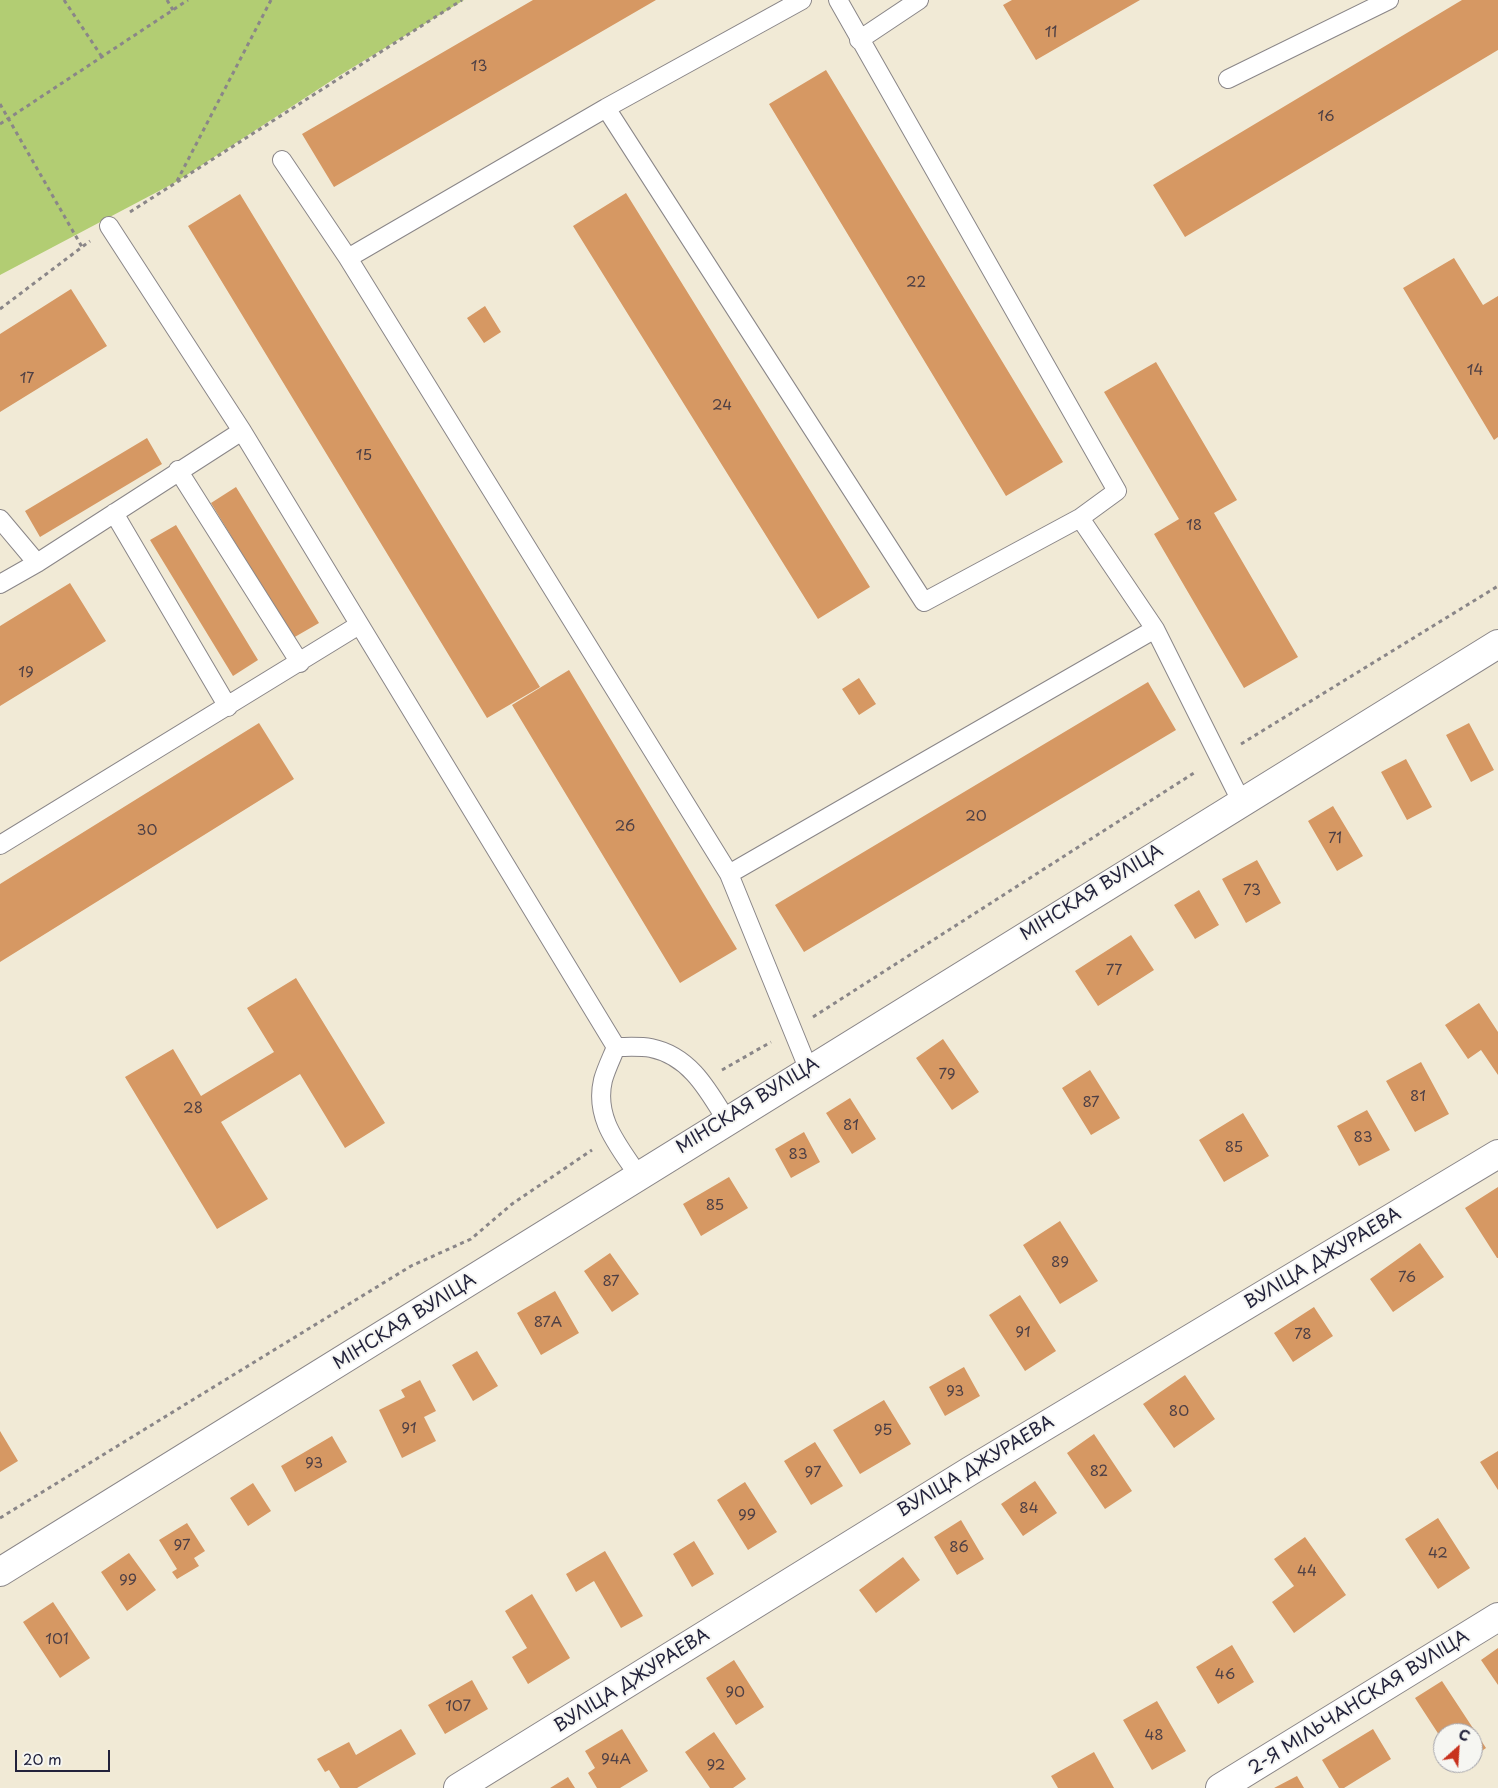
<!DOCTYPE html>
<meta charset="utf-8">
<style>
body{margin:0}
#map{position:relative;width:1498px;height:1788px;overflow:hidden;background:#f1ead6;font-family:"Playpen Sans",sans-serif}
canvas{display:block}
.north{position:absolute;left:1433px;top:1723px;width:50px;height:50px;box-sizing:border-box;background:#f6f6f2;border:1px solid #a1a1a9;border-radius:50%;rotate:26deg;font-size:14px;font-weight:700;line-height:20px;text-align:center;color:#22223b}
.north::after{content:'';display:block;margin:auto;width:18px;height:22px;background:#c8321e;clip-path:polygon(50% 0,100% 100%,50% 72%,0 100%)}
.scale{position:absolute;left:15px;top:1750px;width:95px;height:22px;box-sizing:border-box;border:2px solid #22223b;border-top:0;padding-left:6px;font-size:15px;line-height:18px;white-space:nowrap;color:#22223b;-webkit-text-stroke:4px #f6f6f2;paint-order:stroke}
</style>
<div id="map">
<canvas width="1498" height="1788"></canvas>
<div class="north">С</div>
<div class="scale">20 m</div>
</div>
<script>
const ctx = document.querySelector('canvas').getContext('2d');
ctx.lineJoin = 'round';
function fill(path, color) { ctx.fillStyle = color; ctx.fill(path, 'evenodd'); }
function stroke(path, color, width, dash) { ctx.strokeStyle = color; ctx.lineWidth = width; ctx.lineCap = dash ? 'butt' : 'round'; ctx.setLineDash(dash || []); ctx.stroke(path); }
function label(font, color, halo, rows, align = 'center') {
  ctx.font = font + ' "Playpen Sans",sans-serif'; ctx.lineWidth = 4; ctx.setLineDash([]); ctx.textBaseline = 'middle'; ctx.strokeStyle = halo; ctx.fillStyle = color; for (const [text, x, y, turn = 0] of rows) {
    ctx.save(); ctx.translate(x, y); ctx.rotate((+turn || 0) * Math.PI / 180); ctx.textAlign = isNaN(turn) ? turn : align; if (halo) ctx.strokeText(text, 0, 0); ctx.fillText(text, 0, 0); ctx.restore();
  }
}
const green = new Path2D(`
 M0,0H464L337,77L176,182L0,275Z`);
const building = new Path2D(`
 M533,0H656L334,187L302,134Z
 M1012,0H1140L1036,60L1003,5Z
 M1462,0H1498V50L1185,237L1153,185Z
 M826,70L1063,462L1006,496L769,104Z
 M626,193L870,587L818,619L573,226Z
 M240,194L540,687L487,718L188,226Z
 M1454,258L1483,305L1498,296V437L1494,440L1403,288Z
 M71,289L107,346L0,412V334Z
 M485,306L501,332L484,343L467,318Z
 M1156,362L1237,500L1214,513L1298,657L1244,688L1154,534L1179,519L1104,392Z
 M147,438L162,464L40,537L25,511Z
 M236,487L319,623L293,638L211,503Z
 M176,525L258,660L233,676L150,540Z
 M70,583L106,641L0,706V626Z
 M569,670L737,949L680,983L512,705Z
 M859,678L876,704L859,715L842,689Z
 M1148,682L1176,730L804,952L775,905Z
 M259,723L294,779L0,962V884Z
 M1469,723L1494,770L1471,782L1446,735Z
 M1406,759L1432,807L1407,820L1381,772Z
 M1333,806L1363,856L1337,871L1308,821Z
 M1257,860L1281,903L1246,923L1222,879Z
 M1199,890L1219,925L1195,939L1174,905Z
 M1131,935L1154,970L1098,1006L1075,971Z
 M296,978L385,1123L345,1148L300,1074L221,1122L268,1199L217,1229L125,1077L173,1049L201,1096L274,1052L247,1008Z
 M1479,1003L1498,1032V1075L1481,1050L1468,1059L1445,1025Z
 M943,1039L979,1092L952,1110L916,1058Z
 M1421,1062L1449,1114L1415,1132L1386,1081Z
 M1090,1070L1120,1118L1091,1135L1062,1088Z
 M850,1098L876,1139L852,1154L826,1113Z
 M1367,1110L1390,1150L1359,1166L1337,1126Z
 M1243,1113L1269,1156L1224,1182L1199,1140Z
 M804,1132L820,1162L791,1178L775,1149Z
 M729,1177L748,1208L701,1236L683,1204Z
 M1498,1187V1258H1497L1465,1208Z
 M1060,1221L1098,1281L1060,1304L1023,1245Z
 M1420,1243L1444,1277L1393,1312L1370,1279Z
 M610,1253L639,1294L612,1312L584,1271Z
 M555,1291L579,1333L541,1355L517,1313Z
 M1020,1295L1056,1351L1025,1371L989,1315Z
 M1314,1307L1333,1336L1293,1362L1274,1333Z
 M477,1351L498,1386L473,1401L452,1365Z
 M964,1367L980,1396L945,1416L929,1387Z
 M1185,1375L1215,1419L1174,1448L1143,1404Z
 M420,1380L436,1411L424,1417L436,1441L402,1458L379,1410L405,1397L401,1390Z
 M884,1400L911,1444L860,1474L833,1430Z
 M0,1431L18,1461L0,1472Z
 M1094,1434L1132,1491L1105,1509L1067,1453Z
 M332,1436L347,1462L295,1492L281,1466Z
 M815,1442L843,1486L811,1505L784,1461Z
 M1498,1451V1490L1480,1462Z
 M1035,1481L1057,1513L1023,1536L1001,1504Z
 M745,1482L777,1532L748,1550L717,1500Z
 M253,1483L271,1511L248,1526L230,1498Z
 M1438,1518L1470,1568L1438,1589L1405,1539Z
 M961,1520L984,1559L957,1575L934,1537Z
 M187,1523L205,1551L194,1558L199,1566L177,1579L172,1572L177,1569L159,1540Z
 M1305,1537L1346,1595L1294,1633L1272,1602L1294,1586L1274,1559Z
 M694,1541L714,1574L692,1587L673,1554Z
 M605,1551L643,1616L621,1628L594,1581L576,1592L566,1574Z
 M129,1553L156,1590L127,1611L101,1572Z
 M903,1557L920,1580L876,1613L859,1590Z
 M532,1594L570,1658L528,1684L512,1657L527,1648L505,1611Z
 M53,1602L90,1658L60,1678L23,1622Z
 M1232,1645L1254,1682L1218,1704L1196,1667Z
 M1498,1648V1685L1481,1660Z
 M734,1660L764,1707L736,1725L706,1678Z
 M472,1680L488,1709L445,1734L428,1705Z
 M1442,1681L1486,1748L1473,1757V1733H1443V1741L1415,1698Z
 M1157,1701L1186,1751L1152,1770L1123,1720Z
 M401,1729L416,1754L357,1788H340L329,1770L325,1772L317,1759L349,1742L356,1755Z
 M622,1729L648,1771L620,1788H597L588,1773L595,1768L585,1751Z
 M1373,1729L1391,1759L1344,1788H1339L1322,1760Z
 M714,1732L746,1779L733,1788H710L685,1752Z
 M1094,1752L1114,1788H1058L1051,1776Z
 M1297,1776L1304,1788H1274Z
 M568,1777L575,1788H550Z`);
const path = new Path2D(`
 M64,0L102,57
 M167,0L173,10
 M0,104L82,247
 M0,124L188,0
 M177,181L271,0
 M130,212L462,0
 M0,309L90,241
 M1241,744L1498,586
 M813,1017L1197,771
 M722,1070L771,1042
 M0,1518L411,1266L471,1239L512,1204L592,1150`);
const service = new Path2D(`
 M838,0L1117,491L1080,518L1155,629L1241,801
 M859,40L919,0
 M1228,79L1389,0
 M606,108L924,602L1080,518
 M282,160L348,258L729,874L808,1068
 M109,226L242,431L616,1047
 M348,258L606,108L802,0
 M178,470L300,663
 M114,513L228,707
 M0,519L37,563
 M0,584L37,563L242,431
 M0,845L359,625
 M729,874L1155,629
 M638,1175C618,1145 594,1118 603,1080C606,1069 612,1057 616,1047C627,1047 640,1046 651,1048C690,1056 708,1090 727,1121`);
const minor = new Path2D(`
 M0,1572C500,1263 997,950 1498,644
 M458,1788L970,1471L1498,1154
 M1220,1788L1498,1617`);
const numberNames = [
 ["11",1051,33],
 ["13",479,67],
 ["16",1326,117],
 ["22",916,283],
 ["14",1475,371],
 ["17",27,379],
 ["24",722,406],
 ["15",364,456],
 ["18",1194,526],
 ["19",26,673],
 ["20",976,817],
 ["26",625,827],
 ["30",147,831],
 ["71",1335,839],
 ["73",1252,891],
 ["77",1114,971],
 ["79",947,1075],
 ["81",1418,1097],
 ["87",1091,1103],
 ["28",193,1109],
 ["81",851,1126],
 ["83",1363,1138],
 ["85",1234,1148],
 ["83",798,1155],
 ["85",715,1206],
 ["89",1060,1263],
 ["76",1407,1278],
 ["87",611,1282],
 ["87А",548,1323],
 ["91",1023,1333],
 ["78",1303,1335],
 ["93",955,1392],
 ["80",1179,1412],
 ["91",409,1429],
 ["95",883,1431],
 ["93",314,1464],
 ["82",1099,1472],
 ["97",813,1473],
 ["84",1029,1509],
 ["99",747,1516],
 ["97",182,1546],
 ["86",959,1548],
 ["42",1438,1554],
 ["44",1307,1572],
 ["99",128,1581],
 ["101",57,1640],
 ["46",1225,1675],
 ["90",735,1693],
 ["107",458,1707],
 ["48",1154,1736],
 ["94А",616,1760],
 ["92",716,1766]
];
const streetNames = [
 ["МІНСКАЯ ВУЛІЦА",1092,893,-32],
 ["МІНСКАЯ ВУЛІЦА",748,1106,-32],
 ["ВУЛІЦА ДЖУРАЕВА",1323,1259,-31],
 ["МІНСКАЯ ВУЛІЦА",405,1322,-32],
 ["ВУЛІЦА ДЖУРАЕВА",976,1467,-31],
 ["ВУЛІЦА ДЖУРАЕВА",632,1681,-32],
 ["2-Я МІЛЬЧАНСКАЯ ВУЛІЦА",1359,1703,-32]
];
fill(green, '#b2cd73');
fill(building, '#d69863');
stroke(service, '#8a8688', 20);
stroke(minor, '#8a8688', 30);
stroke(path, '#8a8688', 3, [4, 4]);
stroke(service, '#fff', 18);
stroke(minor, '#fff', 28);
label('15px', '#4f4045', null, numberNames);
label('18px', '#22223b', '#f6f6f2', streetNames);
</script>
